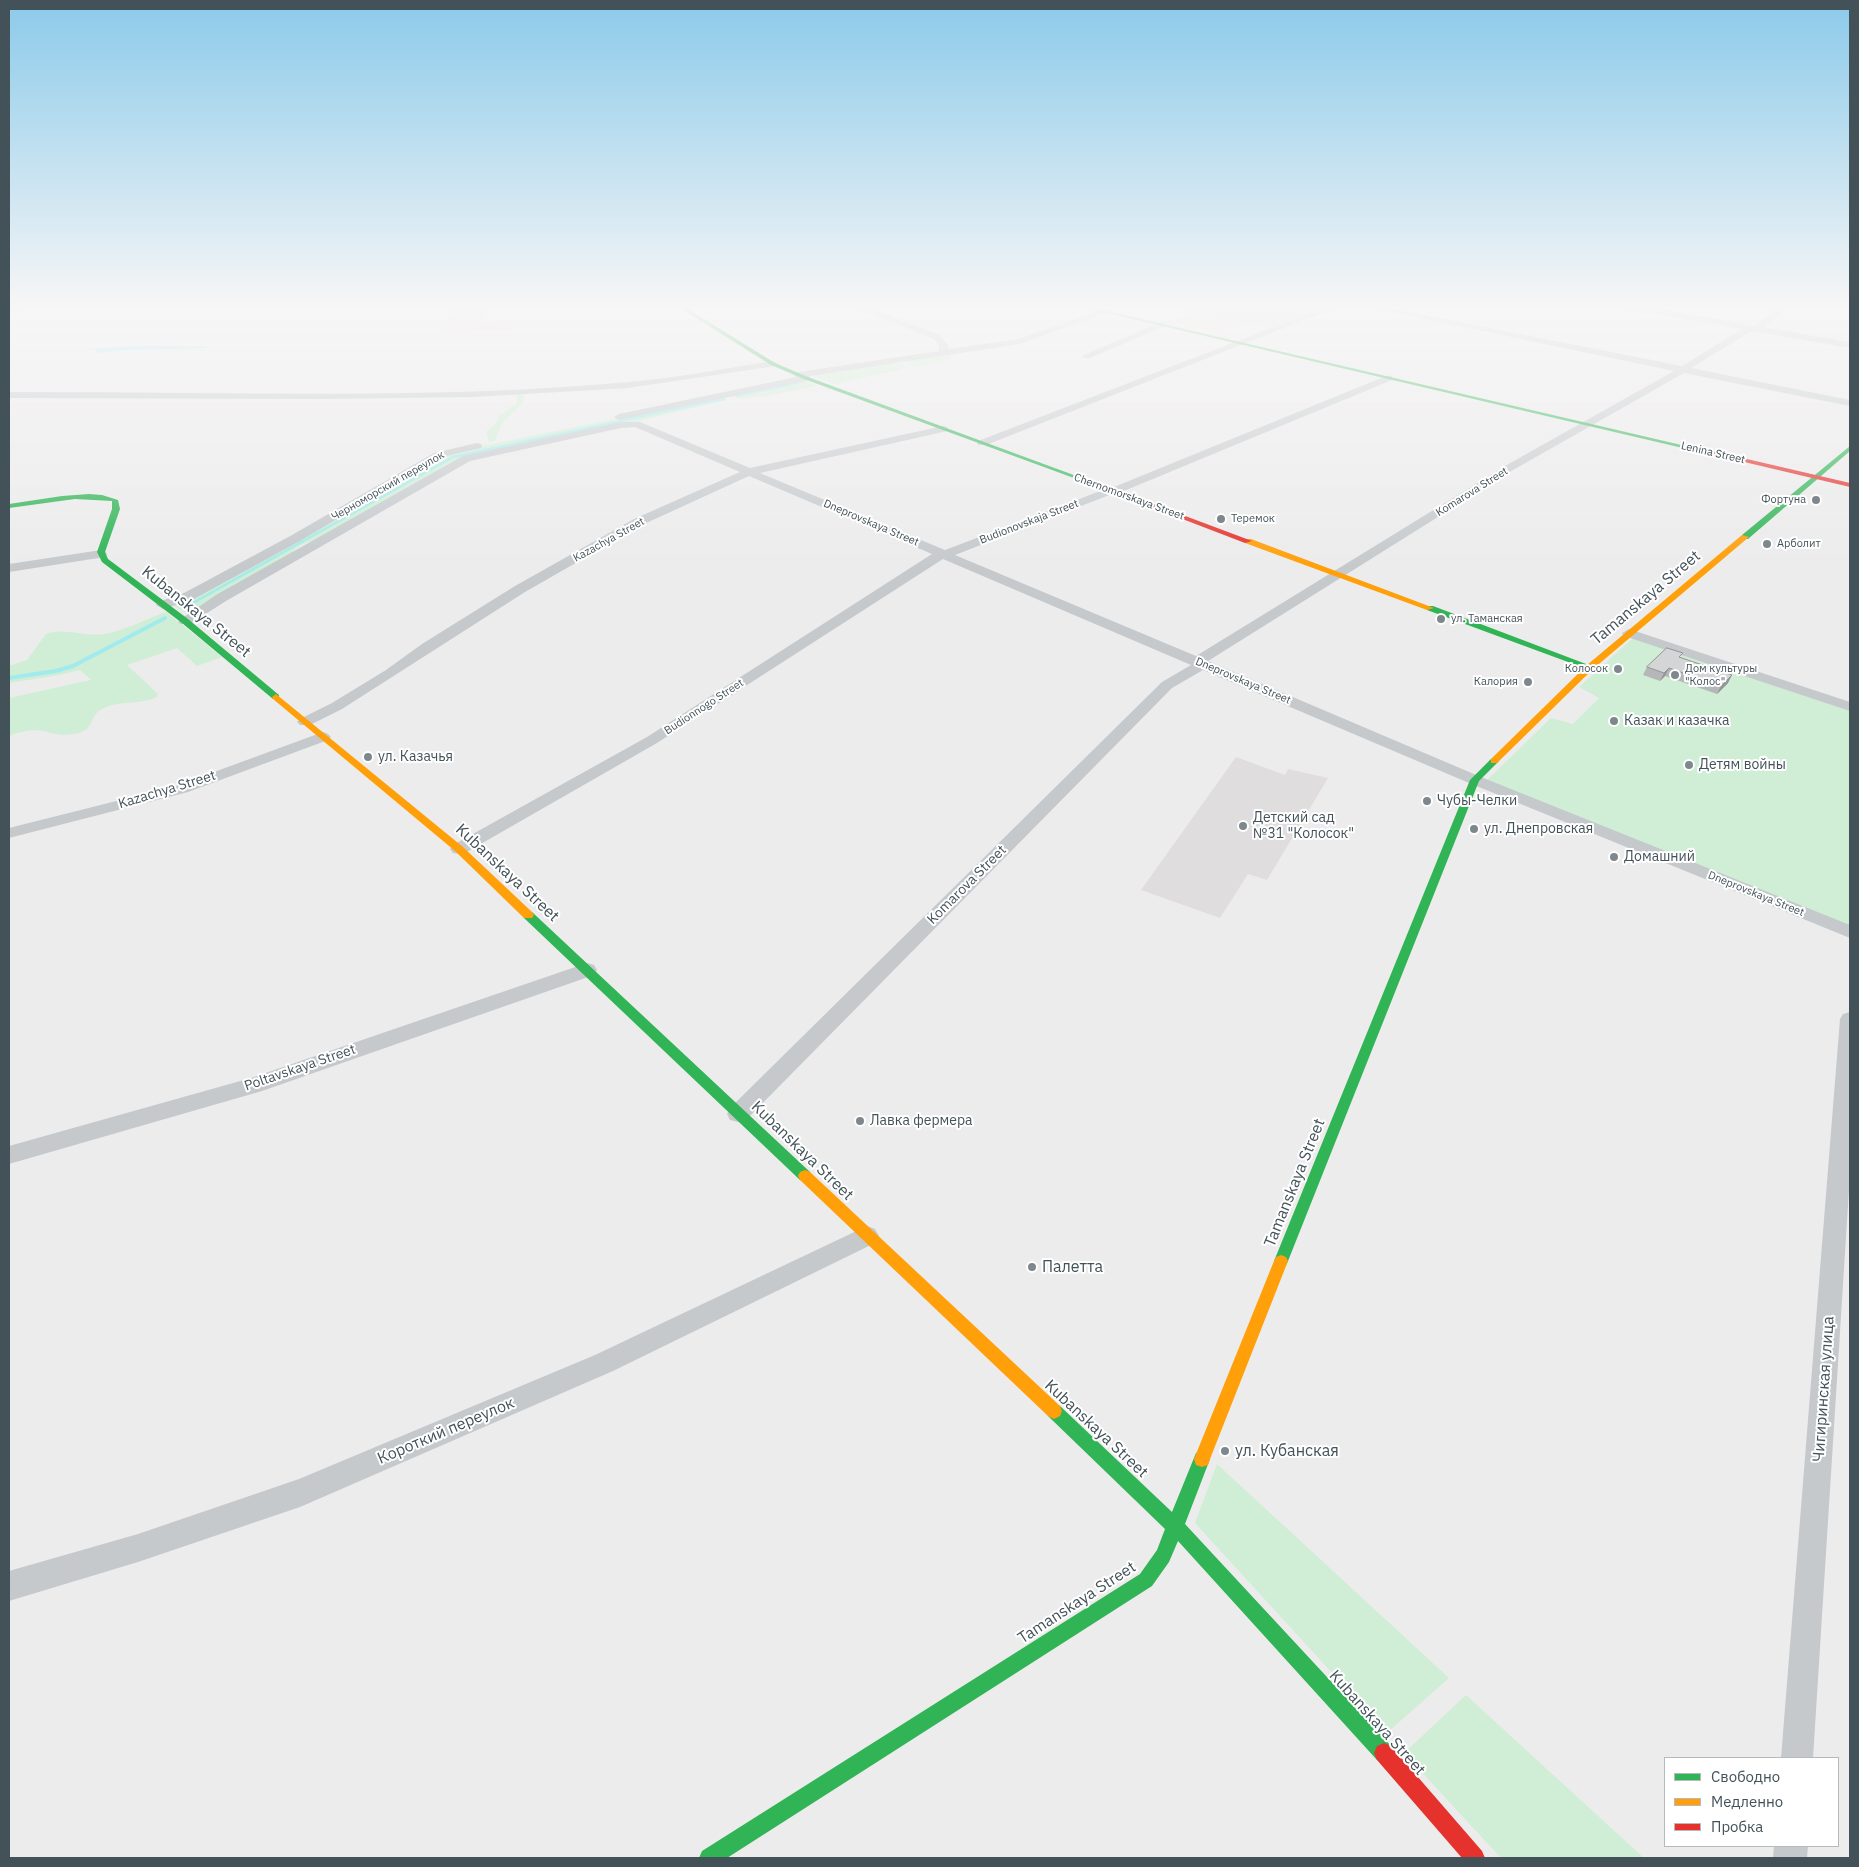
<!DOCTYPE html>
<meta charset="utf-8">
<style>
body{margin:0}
#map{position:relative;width:1859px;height:1867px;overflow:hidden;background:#edecec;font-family:"IBM Plex Sans",sans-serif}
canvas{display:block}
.frame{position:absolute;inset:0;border:10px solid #435259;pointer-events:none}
.legend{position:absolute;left:1664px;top:1757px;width:175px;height:90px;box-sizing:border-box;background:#fff;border:1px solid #b4babd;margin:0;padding:6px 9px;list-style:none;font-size:15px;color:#435259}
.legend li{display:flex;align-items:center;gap:10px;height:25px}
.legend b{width:25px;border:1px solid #b4babd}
</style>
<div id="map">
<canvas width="1859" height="1867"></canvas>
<div class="frame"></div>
<ul class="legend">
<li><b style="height:6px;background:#30b455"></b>Свободно</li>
<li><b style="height:6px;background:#ff9f0a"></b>Медленно</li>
<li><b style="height:6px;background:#e5322d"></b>Пробка</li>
</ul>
</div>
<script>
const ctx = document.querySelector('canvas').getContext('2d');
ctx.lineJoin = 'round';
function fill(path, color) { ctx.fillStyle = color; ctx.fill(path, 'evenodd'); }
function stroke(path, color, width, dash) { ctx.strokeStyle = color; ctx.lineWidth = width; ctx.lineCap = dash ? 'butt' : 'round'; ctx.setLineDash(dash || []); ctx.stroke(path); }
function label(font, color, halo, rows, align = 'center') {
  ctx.font = font + ' "IBM Plex Sans",sans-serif'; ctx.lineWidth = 4; ctx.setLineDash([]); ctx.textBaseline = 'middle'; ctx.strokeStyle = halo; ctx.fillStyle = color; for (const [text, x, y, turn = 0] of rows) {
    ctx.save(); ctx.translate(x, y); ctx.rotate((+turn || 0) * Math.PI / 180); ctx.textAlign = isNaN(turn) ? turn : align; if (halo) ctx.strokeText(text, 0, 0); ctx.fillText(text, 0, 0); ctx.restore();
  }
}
const commercial = new Path2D(`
 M454,306H487L481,322L514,321L510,330L441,332Z
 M1194,312L1202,313L1239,321L1215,332L1171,322Z`);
const education = new Path2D(`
 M1169,306H1328L1271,328Z
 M1236,757L1285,775L1288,769L1328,778L1267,880L1248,874L1220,918L1141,890Z`);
const green = new Path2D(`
 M953,354L948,360L916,367L901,360Z
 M897,362L907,368L835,384L812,375Z
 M804,380L817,386L763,397C753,395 744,401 735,397L734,395Z
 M518,393H524L523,403L502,423L495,441L489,442L486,432L496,423L500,415L516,404Z
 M721,397L727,400L643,420L639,422L485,452L329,534L301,545L293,551L291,556L190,615L172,605L449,453Z
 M166,612L222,657L197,666L177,648L127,665L158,694L157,697C141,705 121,700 104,708C86,716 98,730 74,734C63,736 54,734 43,731C32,729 19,732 9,736V698L91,680L80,670L59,675L9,683V666L27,660L46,634C65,627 84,637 104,634C124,631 146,619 166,612Z
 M1633,638L1850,710V929L1486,781L1551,718L1573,724L1599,698L1579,687Z
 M1217,1464L1449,1678L1387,1733L1195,1523Z
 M1466,1695L1644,1858H1501L1404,1753Z`);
const water = new Path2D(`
 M132,346H202L212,348L126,350L95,353L97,350L87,349Z`);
const streamFar1 = new Path2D(`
 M737,396L798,383
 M191,604L453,457L724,399`);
const stream = new Path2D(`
 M9,678L56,671L73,666L165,618`);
const street = new Path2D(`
 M852,306H864L940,335L948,345V349L1018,339L1101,310L1108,312L1020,344L810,376L809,380L806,381L619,420L614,417L619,414L796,377L794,375L799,372L939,351V345L934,339Z
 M1328,306H1340L986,445H978L977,443L978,441Z
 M1362,306H1379L1682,366L1742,329L1626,309L1622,306H1642L1755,326L1780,306H1790L1764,327L1850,342V348L1752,331L1691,368L1850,400V406L1684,373L1513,470L1208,661L1481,777L1850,925V938L1469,783L1203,670L1172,688L746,1120L738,1122L730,1120L727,1114L730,1108L1162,682L1191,665L943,559L657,743L465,853L459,854L453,853L450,849L453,845L647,737L932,554L749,476L642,525L525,592L342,709L310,725H300L297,722L300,719L332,703L386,670L422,644L515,586L634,519L740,472L635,427L621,428L470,461L226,601L190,624H180L178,621L216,595L463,456L621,422H640L750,468L943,426L947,427L948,429L947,431L943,432L760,473L945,550L1108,488L1114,487L1386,376H1392V380L1119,493L1112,494L955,555L1196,656L1505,466L1674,371Z
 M1160,322L1163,323V327L1090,358H1084L1082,356Z
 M773,361L778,364L776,366L628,388L473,397L318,399L9,398V392C215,391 423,401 628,382C677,378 725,368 773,361Z
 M477,443L481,444L482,446L481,448L442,457L300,541L194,599L163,609L156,605L158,602L184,593L292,535L434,453Z
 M101,550L105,551L107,554L105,557L9,572V564Z
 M1629,629L1850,702V711L1624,636L1622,633Z
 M323,732L328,734L331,737L328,740L188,792L9,838V828L176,786Z
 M587,963L594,965L597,970L594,975L262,1091L9,1164V1146L251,1078Z
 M1850,1012V1174L1813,1758H1781L1840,1019L1843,1014Z
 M867,1226L875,1229L879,1236L875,1243L613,1371L300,1507L138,1562L9,1601V1571L138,1534L299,1479L595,1355Z
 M1774,1846H1808L1807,1858H1773Z`);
const fast = new Path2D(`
 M28,306H40L9,312V310Z
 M677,306H683L775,363L808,377L1117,491L1112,492L804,379L771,365Z
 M1077,306H1086L1707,451L1704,453Z
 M1850,446V451L1748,539H1742V535Z
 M89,494L102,495L118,500L120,509L105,552L108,559L188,619L279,695V699H273L182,623L102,562L97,552L112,509V501L75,499L9,508V504L62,496Z
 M1427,606H1433L1594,667L1593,669H1587L1427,610Z
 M1494,758L1499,761L1479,781L1288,1261L1286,1265L1281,1267L1276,1265L1274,1261L1470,780L1491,759Z
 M528,911L532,912L810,1172L812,1176L810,1180L805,1182L800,1180L524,918L522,915L524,912Z
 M1054,1403L1060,1406L1172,1512L1196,1453L1202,1451L1208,1453L1210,1459L1185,1524L1391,1746L1394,1753L1391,1760L1384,1763L1377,1760L1178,1541L1169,1562L1152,1586L727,1858H699L702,1851L1140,1574L1157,1550L1165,1529L1048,1416L1046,1411L1048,1406Z`);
const slow = new Path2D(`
 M1742,535L1749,537L1593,669L1497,763H1491V759L1587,665Z
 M1245,539H1251L1434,608L1427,610L1245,543Z
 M276,694L463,847L532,912L534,915L532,918H524L455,851L273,699L272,697Z
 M805,1170L810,1172L1060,1406L1062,1411L1060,1416L1054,1419L1048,1416L800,1180L798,1176L800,1172Z
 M1281,1255L1286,1257L1288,1261L1210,1459L1208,1465L1202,1467L1196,1465L1194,1459L1274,1261L1276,1257Z`);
const jam = new Path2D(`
 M1704,449L1850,483V487L1702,452L1701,451Z
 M1112,490H1116L1252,541L1245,543L1112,492Z
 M1384,1743L1391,1746L1482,1851L1485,1858H1462L1377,1760L1374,1753L1377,1746Z`);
const wall = new Path2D(`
 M1681,658L1728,683L1717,694L1665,676L1660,681L1643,675L1647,667Z`);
const shadedWall = new Path2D(`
 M1669,668L1665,676L1660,681L1664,673Z
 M1732,675L1728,683L1717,694L1721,686Z`);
const building = new Path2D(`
 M1667,648L1683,653L1679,657L1732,675L1721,686L1669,668L1664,673L1647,667Z`);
const markers = [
 [1816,500,5,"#7e888c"],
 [1221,519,5,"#7e888c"],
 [1767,544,5,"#7e888c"],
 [1441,619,5,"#7e888c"],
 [1618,669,5,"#7e888c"],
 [1675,675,5,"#7e888c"],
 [1528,682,5,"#7e888c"],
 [1614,721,5,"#7e888c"],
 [368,757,5,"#7e888c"],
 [1689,765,5,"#7e888c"],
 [1427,801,5,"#7e888c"],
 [1243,826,5,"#7e888c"],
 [1474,829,5,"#7e888c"],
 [1614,857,5,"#7e888c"],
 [860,1121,5,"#7e888c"],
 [1032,1267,5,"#7e888c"],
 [1225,1451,5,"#7e888c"]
];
const farStreetnames = [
 ["Lenina Street",1713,453,13],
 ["Черноморский переулок",388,486,-30],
 ["Komarova Street",1472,492,-32],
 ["Chernomorskaya Street",1129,497,20],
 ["Budionovskaja Street",1029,522,-21],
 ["Dneprovskaya Street",871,523,23],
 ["Kazachya Street",609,540,-29],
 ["Dneprovskaya Street",1243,681,23],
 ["Budionnogo Street",704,707,-33],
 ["Dneprovskaya Street",1756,894,22]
];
const farPoinames = [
 ["Фортуна",1806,500,"right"],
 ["Теремок",1231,519],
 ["Арболит",1777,544],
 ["ул. Таманская",1451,619],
 ["Колосок",1608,669,"right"],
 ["Дом культуры",1685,669],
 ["\"Колос\"",1685,682],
 ["Калория",1518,682,"right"]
];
const poiNames = [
 ["Казак и казачка",1624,721],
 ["ул. Казачья",378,757],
 ["Детям войны",1699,765],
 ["Чубы-Челки",1437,801],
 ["Детский сад",1253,818],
 ["№31 \"Колосок\"",1253,834],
 ["ул. Днепровская",1484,829],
 ["Домашний",1624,857],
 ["Лавка фермера",870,1121]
];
const streetNames = [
 ["Kazachya Street",167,790,-17],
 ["Komarova Street",967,885,-45],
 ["Poltavskaya Street",300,1068,-19]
];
const nearStreetnames = [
 ["Tamanskaya Street",1646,598,-40],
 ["Kubanskaya Street",196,612,39],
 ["Kubanskaya Street",507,873,43],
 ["Kubanskaya Street",802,1151,44],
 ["Tamanskaya Street",1295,1183,-68],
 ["Чигиринская улица",1824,1389,-86],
 ["Kubanskaya Street",1096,1429,43],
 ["Короткий переулок",446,1431,-23],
 ["Tamanskaya Street",1077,1603,-33],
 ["Kubanskaya Street",1377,1723,48]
];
const nearPoinames = [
 ["Палетта",1042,1267],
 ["ул. Кубанская",1235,1451]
];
fill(commercial, '#e7e2db');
fill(education, '#dfddde');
fill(green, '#cfeed5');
fill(water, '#a1eaed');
stroke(streamFar1, '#a1eaed', 2.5);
stroke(stream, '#a1eaed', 4);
fill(street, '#c5c9cc');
fill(fast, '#30b455');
fill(slow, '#ff9f0a');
fill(jam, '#e5322d');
fill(wall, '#b6b7b8');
fill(shadedWall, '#949596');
fill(building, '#d4d5d6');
stroke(building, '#949596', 1);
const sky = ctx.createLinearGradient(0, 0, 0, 568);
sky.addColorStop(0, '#8bcaea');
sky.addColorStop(0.54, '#f7f6f6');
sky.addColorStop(1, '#f7f6f600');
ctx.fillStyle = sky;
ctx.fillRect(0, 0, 1859, 568);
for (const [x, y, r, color] of markers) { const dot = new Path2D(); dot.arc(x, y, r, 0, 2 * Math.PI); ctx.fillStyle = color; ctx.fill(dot); stroke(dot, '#fff', 2); }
label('11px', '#435259', '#fff', farStreetnames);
label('11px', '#435259', '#fff', farPoinames, 'left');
label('14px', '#435259', '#fff', poiNames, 'left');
label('14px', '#435259', '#fff', streetNames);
label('16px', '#435259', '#fff', nearStreetnames);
label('16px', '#435259', '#fff', nearPoinames, 'left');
</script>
